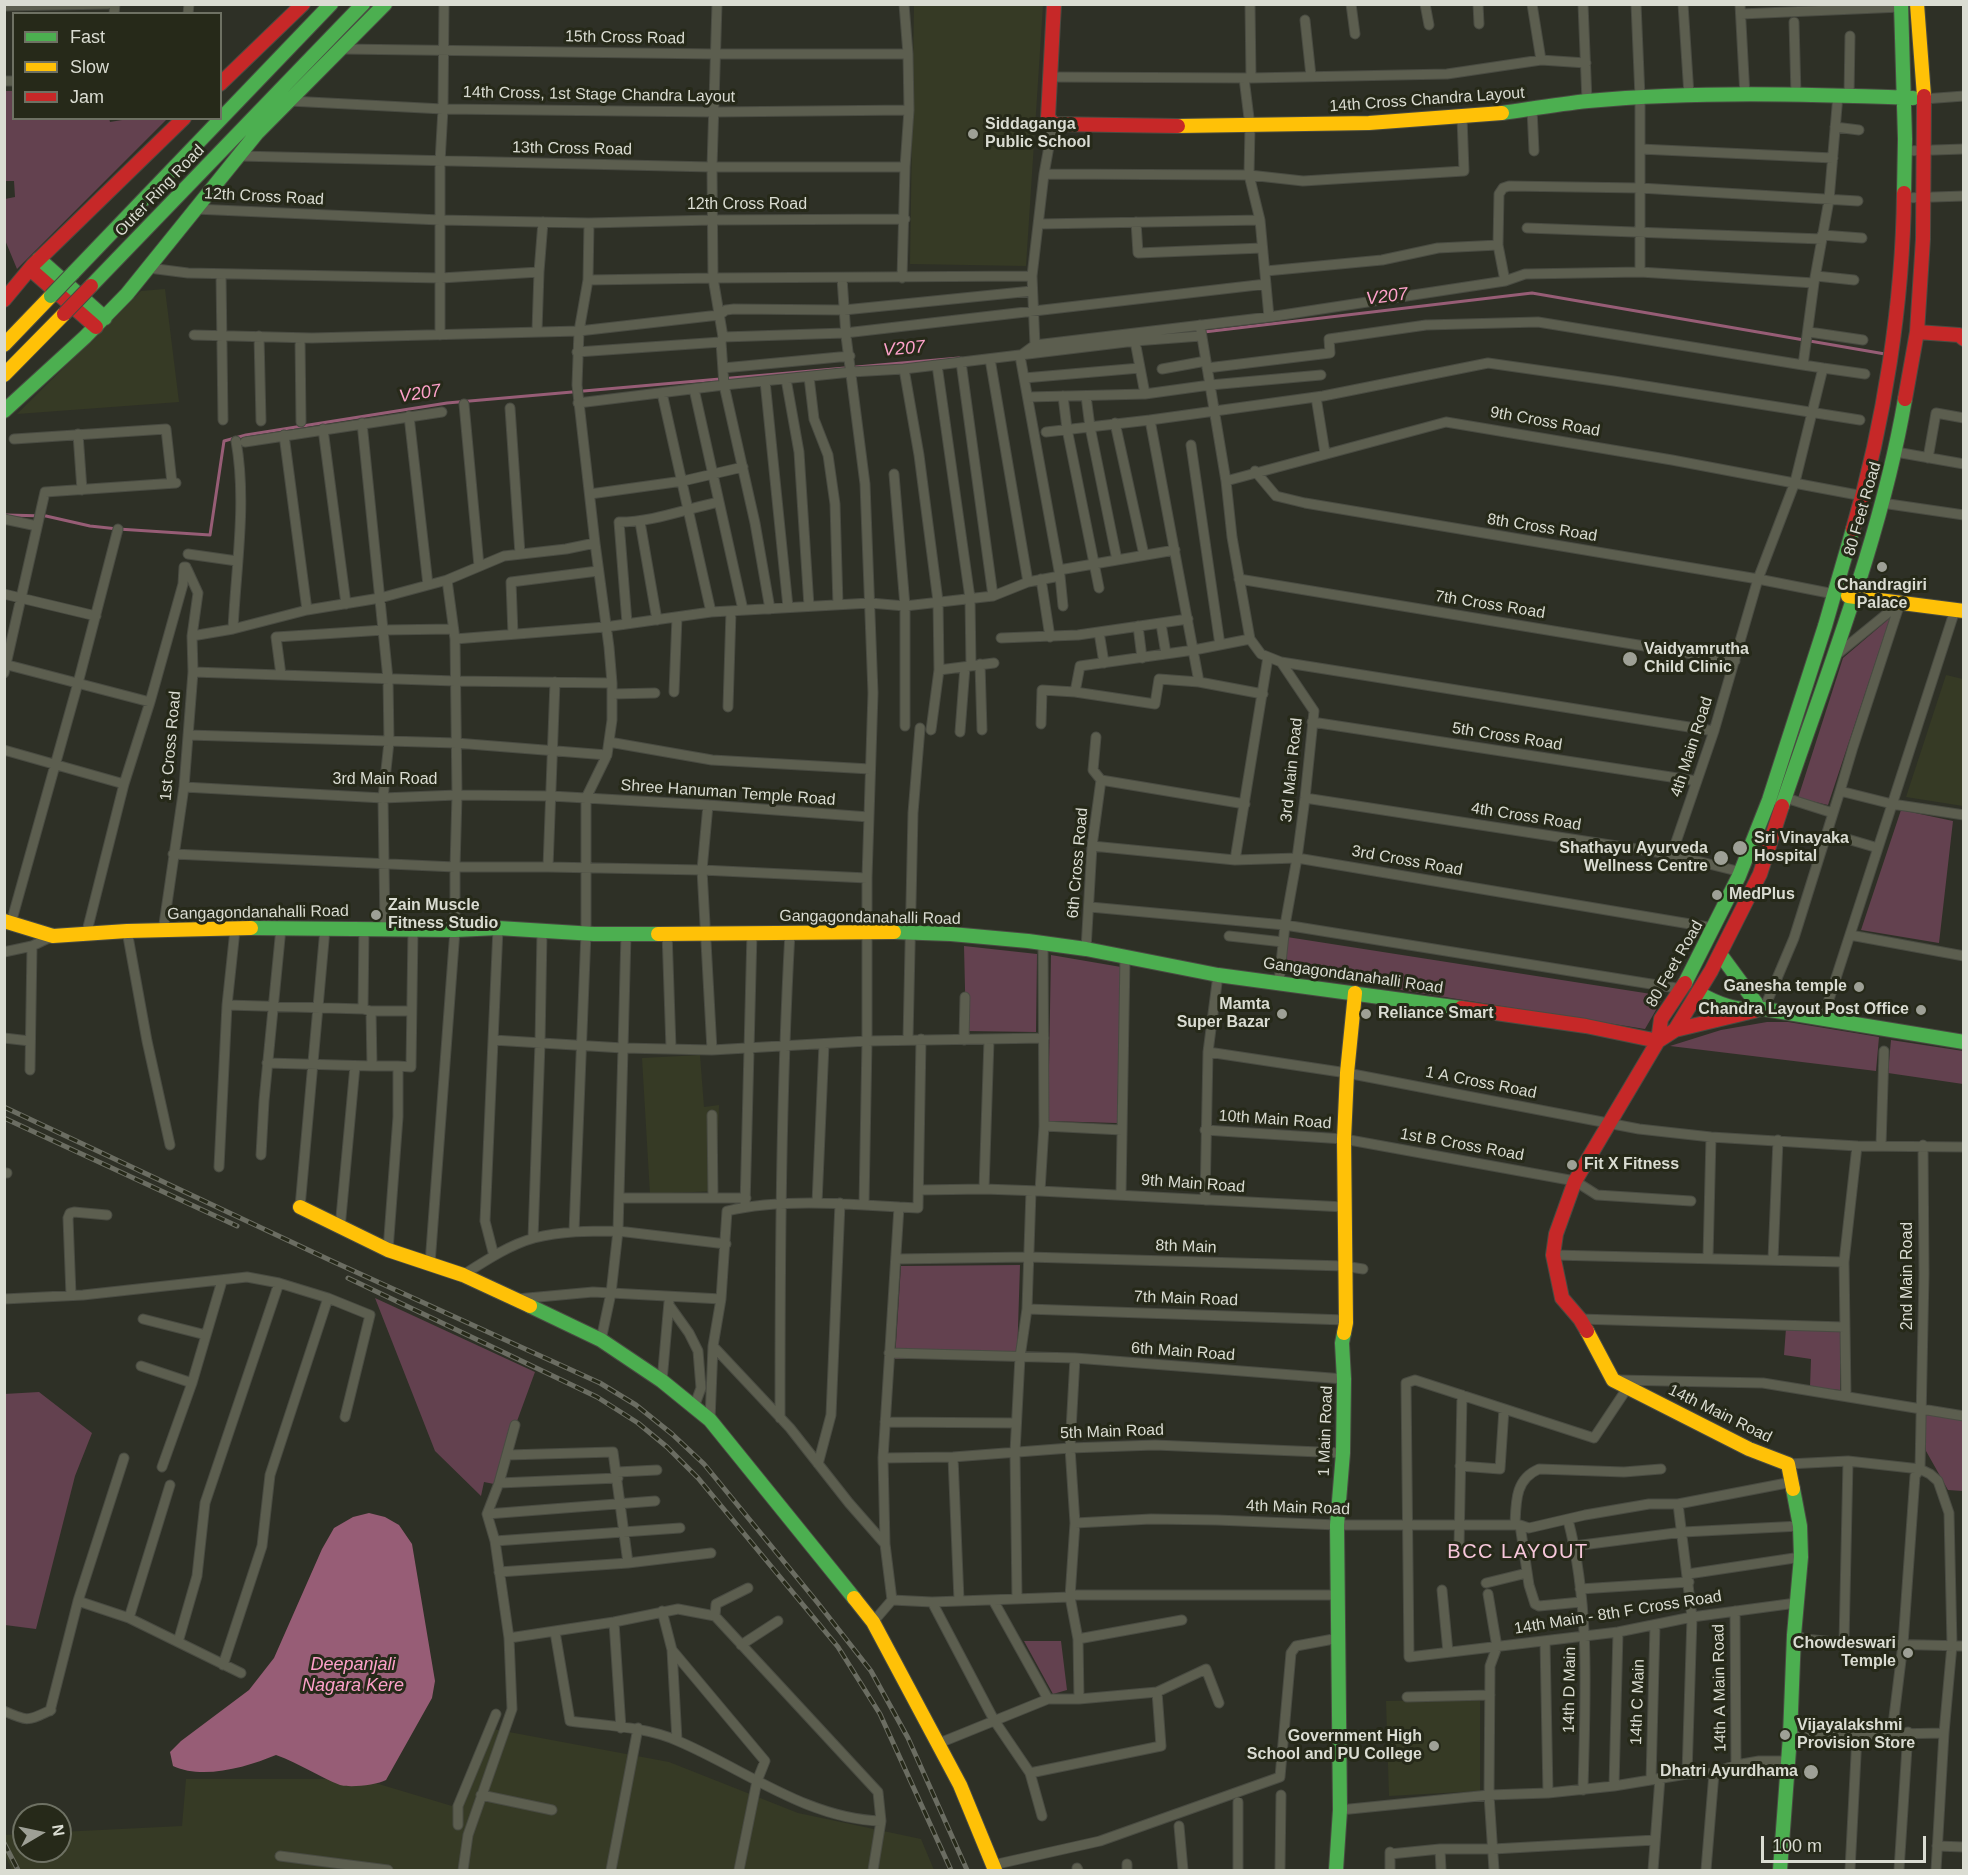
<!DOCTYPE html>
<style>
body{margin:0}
#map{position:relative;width:1968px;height:1875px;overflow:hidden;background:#2e3026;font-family:Arial,sans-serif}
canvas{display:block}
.frame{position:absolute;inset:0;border:6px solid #dadcd2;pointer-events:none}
.legend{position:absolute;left:12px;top:12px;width:210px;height:108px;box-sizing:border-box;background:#262919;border:2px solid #6e7163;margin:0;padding:8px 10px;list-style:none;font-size:18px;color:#dadcd2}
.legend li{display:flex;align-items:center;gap:12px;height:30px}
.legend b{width:30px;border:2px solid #6e7163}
.north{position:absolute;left:12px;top:1803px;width:60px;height:60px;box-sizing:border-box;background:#262919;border:2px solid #6e7163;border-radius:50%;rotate:81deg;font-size:16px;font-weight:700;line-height:24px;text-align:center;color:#dadcd2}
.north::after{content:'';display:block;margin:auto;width:21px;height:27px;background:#9ea096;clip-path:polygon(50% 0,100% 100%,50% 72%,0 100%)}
.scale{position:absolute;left:1761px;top:1836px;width:165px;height:27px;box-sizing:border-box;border:3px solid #dadcd2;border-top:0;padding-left:8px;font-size:18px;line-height:21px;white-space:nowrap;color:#dadcd2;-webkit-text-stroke:4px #262919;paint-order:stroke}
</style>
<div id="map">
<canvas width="1968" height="1875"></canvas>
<div class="frame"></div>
<ul class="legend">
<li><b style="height:8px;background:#4caf50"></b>Fast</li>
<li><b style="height:8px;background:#ffc107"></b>Slow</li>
<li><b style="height:8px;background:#c62828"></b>Jam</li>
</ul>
<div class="north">N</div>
<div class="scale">100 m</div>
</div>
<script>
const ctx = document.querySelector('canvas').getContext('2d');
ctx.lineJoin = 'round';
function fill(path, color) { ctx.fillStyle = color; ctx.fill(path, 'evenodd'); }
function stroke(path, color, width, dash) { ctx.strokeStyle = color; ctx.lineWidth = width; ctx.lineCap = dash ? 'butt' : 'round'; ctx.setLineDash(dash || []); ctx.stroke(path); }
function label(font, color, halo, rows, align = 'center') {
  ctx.font = font + ' Arial,sans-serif'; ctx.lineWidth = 6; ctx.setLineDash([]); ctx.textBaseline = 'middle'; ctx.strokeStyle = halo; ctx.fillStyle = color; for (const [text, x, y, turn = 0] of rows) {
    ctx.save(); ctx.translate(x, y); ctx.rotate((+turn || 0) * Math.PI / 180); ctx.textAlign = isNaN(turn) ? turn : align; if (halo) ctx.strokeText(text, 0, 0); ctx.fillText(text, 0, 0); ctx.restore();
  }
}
const built = new Path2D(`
 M914,5H1043L1026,266L910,264Z
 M165,289L179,402L17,414L141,291Z
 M1946,675L1963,679V806L1906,797Z
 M700,1055L704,1107L719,1105L716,1191L650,1194L642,1058Z
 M1480,1699V1791L1389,1796L1386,1701Z
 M493,1729L669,1762L798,1813L921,1839L934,1870H12L5,1855L4,1835L24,1834V1851H60V1832L182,1826L186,1779H362L452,1806Z`);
const green = new Path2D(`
 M4,91H13L14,118H109L110,122L134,118L167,119L17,269L5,240V199L15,197L14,181H5Z
 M1890,618L1828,805L1798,798L1843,658Z
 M1901,810L1953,821L1939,943L1861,930Z
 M1287,937L1664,996L1645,1029L1282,971Z
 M964,946L1037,954L1036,1032L966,1031Z
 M1051,955L1121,967L1117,1123L1048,1121Z
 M1767,1022H1788L1879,1037L1876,1071L1670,1046L1721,1030Z
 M1891,1040L1963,1051V1084L1888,1073Z
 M1020,1265L1017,1359H895L901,1266Z
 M375,1298L535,1372L494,1484L484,1482L481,1496L435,1451Z
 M1786,1328L1840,1331V1390L1810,1387L1811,1359L1784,1355Z
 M39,1392L92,1433L75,1476L36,1629L5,1625L4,1394Z
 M1922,1410L1963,1417V1491L1948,1490L1926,1451Z
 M1024,1641H1061L1067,1690L1053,1694Z`);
const water = new Path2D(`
 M369,1513L385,1517L399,1525L412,1544L435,1681L432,1698L386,1780C377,1785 350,1788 340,1785C319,1777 299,1763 276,1755C247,1767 203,1780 173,1766L170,1752L181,1741L249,1690L274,1658L322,1549L334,1528L353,1517Z`);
const stream = new Path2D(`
 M1204,332L1532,293L1885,354
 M6,515L46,516L90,526L118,529L210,535L224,441L246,435L447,403L959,358`);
const street = new Path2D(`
 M1250,4L1251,78
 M1351,4L1355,34
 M1425,4L1429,25
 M1478,4L1479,24
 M1532,4L1541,60
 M1583,4L1587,101
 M1683,4L1689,95
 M1740,4L1745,96
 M4,6L108,4
 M114,14L115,4
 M188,14L189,4
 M1741,14L1901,7
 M1305,20L1311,76
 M1794,22L1796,95
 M342,49L714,54H908
 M1050,77L1251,78L1447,74L1541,60L1586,63
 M1244,78L1250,126L1249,175L1260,220L1269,317
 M4,81H14
 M1849,96L1850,36
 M1924,99L1964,96
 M290,101L443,109L714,112L909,110
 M1532,109L1534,151
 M1835,127L1859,130
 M1640,149L1833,158
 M1905,151L1964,149
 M238,156L712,167H905
 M1044,174L1249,175L1303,181L1464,171L1462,117
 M1904,198L1964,196
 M195,209L440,220L589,223L712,220L905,219
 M1136,222L1138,253L1262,248
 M1039,224L1260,220
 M1527,228L1822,239
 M1822,235L1862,238
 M149,268L188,273L441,278L539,272L543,222
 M1266,271L1382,260L1438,248L1498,245
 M1640,272L1814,283
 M221,274L223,420
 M1816,276L1854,280
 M842,278L846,336L865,484L873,693L867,878V1041L864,1205L899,1207L883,1458L885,1544L892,1600L873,1622
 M902,278L905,167L909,110L908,54L904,4
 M588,280L713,278L712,167L717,4
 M1505,281L1498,245L1499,194L1503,188L1509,186L1640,188L1858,201
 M1200,325L1226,481L1232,537L1250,639L1261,654L1281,662L1314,711L1305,798L1297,858L1285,925L1279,982
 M537,331L539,272
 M1809,332L1863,340
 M194,335L312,338L579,331L719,315L726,310L734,309L844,310L1032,291
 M440,335V162L443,109L444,4
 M259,336L261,421
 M723,337L845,333L1266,284
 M300,338L301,422
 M1135,341L1145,394
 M1035,345L1269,317L1505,281L1525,274L1640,272V97L1636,4
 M577,352L721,342
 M990,359L1028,582
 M961,362L993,596
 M937,365L970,598L971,666
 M723,368L850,356
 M1207,368L1330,353L1329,339L1426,325L1538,322L1803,365
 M1823,368L1865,374
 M904,369L919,455L938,601L939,670L994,663
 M1162,369L1206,361
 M809,377L814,419L828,455L835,504L838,605
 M1024,378L1140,368
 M786,379L799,452L809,606
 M765,381L788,607
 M694,389L743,610
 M662,393L711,612
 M1063,396L1067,429L1099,588
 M1086,396L1090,427L1117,560
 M1028,397L1145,394L1210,385L1321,375
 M1316,397L1325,453
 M578,403L724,385L851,372L904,369L1135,341L1201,336
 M464,404L479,566
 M510,408L520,554
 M409,416L428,585
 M1150,420L1199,682
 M362,423L388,679L389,742L383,798L385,928
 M1115,423L1144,555
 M323,429L346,604
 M1046,432L1150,420L1323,396L1488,363L1614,381L1860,420
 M78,434L82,490
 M284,435L307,610
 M14,439L166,429L172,483
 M245,442L442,412
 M1191,445L1220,645
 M1896,452L1964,464
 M1928,458L1936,413L1964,418
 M1255,471L1276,496L1305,503L1758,579L1834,594
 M894,474L905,606V726
 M1226,481L1446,422L1672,460L1863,496
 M590,494L683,481L743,467
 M1882,503L1964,515
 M4,519L37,526
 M640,522L657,620
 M188,554L237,561
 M1059,570L1175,550
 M1060,576L1063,606
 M1041,579L1050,637
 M1239,579L1735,661
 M447,580L504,556L566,549L595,543
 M4,594L96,616
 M770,609L755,523L724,385L721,342L723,337L713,278L1032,276
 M627,623L619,522C653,522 685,509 719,502
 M1161,624L1166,654
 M1138,626L1142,658
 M233,629C236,567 247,502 236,441
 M1099,632L1104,663
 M513,634L511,582L598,571
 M192,636L233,629L307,610L380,598L447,580L455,639L457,795L455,867V930L430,1264
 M1001,638L1078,635L1188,619
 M455,639L605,627L711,612L870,603L905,606L993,596L1028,582L1060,576L1020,356L1035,345L1032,276L1044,174L1053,124
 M1835,656L1900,603
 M1281,662L1714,731
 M4,664L150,702
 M980,664L982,730
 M193,672L455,681L612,683
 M4,673L45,492L176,483
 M281,675L276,637L384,630L453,629
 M674,692L677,617
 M1075,692L1080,666L1194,650L1250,639
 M612,694L655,693
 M728,707L731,611
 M1312,722L1697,781
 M1041,724L1042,690L1075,692L1155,704L1159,679L1199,682L1263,694
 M931,730L939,670
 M960,732L965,667
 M188,735L456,743L607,755
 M1096,737L1093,770L1101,780
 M609,742L712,760L870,769
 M4,750L124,784
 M1101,780L1245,804
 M184,787L383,798L457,795L551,796L708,805L869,817
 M1840,791L1853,747L1900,603
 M1305,798L1669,854L1741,872
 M1786,798L1833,813
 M708,805L702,870L712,1050
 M1827,833L1878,848
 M1092,846L1235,860L1297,858L1714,928
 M173,854L455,867H548L555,682
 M1669,854L1676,842L1714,731L1758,579L1795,482L1823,368L1803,365L1814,283L1829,200L1838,95
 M1235,860L1268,657
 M548,867L702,870L867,878
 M1090,907L1285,925L1682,989
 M11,923L78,683L118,529
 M364,928L363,1009L371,1011H411
 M127,931L147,1041L170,1145
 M163,931L184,787L193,672L192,636L198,593L187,569
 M667,932L671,1048
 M86,935L124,784L150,702L183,584L184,567H186
 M1850,935L1964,956
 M1229,936L1283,942
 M1086,949L1092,846L1101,780
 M4,952L32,946L53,936
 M227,1005L363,1009
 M1764,1009L1794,938L1840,791L1892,804L1964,815
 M371,1011L372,1066H398
 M1823,1018L1955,610
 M4,1038L30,1041
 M908,1039L913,813L920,728
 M493,1040L623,1048L626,934
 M964,1040L965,997
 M1208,1052L1347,1073L1639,1129L1711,1137L1857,1146L1964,1147
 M267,1063L372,1066
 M30,1070L32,946
 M712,1115L713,1197
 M1044,1126L1122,1130
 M1205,1130L1344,1139L1575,1181L1597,1195L1691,1201
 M1881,1145L1884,1051
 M261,1155L264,1101L281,928
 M219,1167L227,1005L235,930
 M4,1173H7
 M984,1189L989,1040
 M919,1190L984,1189L1040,1191L1044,1126L1043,944
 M1040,1191L1344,1207
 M1121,1194L1125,957
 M619,1198H746
 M1205,1200L1208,1052L1218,975
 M817,1203L824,1044
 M300,1207L325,929
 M745,1207L752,932
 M899,1207L918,1208L921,1039
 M340,1228L355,1066
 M574,1231L586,933V798L607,755L612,720V683L609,647L595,543L577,385L579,331L588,280L589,223
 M533,1238L540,1043L542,932
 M388,1250L398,1117V1066L411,1067L413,929
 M1553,1255L1844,1262
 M494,1256L485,1221L498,928
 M1708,1258L1711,1137
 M896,1259L1028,1257L1344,1266L1363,1269
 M1773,1259L1778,1140
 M463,1275C485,1261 509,1245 534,1238C562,1231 589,1231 618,1231L623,1048L712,1050L867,1041L1044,1038
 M71,1295L68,1218L70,1213L74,1212L107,1215
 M4,1299L83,1295L247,1277L279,1283L328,1298L370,1315L345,1417
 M517,1299L593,1292L721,1299
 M669,1305L689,1333L698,1351L701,1388L694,1407
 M1027,1309L1345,1320
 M143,1319L206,1335
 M1580,1319L1844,1327
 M601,1340L611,1293L618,1231L726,1244
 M713,1346L790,1428L849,1503L885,1544
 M889,1353L1075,1358L1344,1379
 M141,1366L192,1383
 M1618,1380L1763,1383L1964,1416
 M662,1381L669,1302
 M1628,1387L1594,1438L1415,1380L1406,1383L1409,1657L1618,1632L1692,1617L1796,1603
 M1846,1395L1844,1262L1857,1146
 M780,1418C780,1256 781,1094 790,932
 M710,1420L713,1346L721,1299L727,1211C768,1201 822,1202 864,1205
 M885,1422L1016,1423
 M507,1455L613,1452L628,1563
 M953,1457L959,1600
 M883,1458L953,1457L1070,1448L1155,1445L1343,1453
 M818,1464L831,1415L840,1203
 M1788,1464L1848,1461L1920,1469L1924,1274L1923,1145
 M1460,1466L1500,1469L1504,1409
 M162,1467L192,1383L222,1281
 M617,1472L657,1470
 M499,1483L618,1478
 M1678,1504L1692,1617L1687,1774
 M487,1514L655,1501
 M1568,1520C1591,1608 1585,1700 1583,1790
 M1075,1523L1151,1519L1217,1520L1337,1525H1520L1529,1528L1585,1515L1649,1504H1678L1792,1482
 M1515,1525C1516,1502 1515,1479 1539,1469L1624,1472L1661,1469
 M1520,1525L1529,1585L1535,1604L1539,1606L1581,1602
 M495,1541L680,1528
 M1574,1546L1683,1532L1800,1526
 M1459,1547L1462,1395
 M499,1572L628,1563L711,1553
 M1688,1574L1801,1557
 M1486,1583L1527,1573
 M1580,1589L1689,1582
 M1442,1590L1448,1652
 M1488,1594L1497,1647L1490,1666L1489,1795L1494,1870
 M1070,1595H1339
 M1070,1597L1078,1639L1079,1699
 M1017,1598L1015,1452L1020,1357L1027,1309L1031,1191
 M892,1600L932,1602L994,1720L1030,1773L1161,1746L1157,1692L1079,1699H1048L937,1744
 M993,1600L1048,1699
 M78,1601L129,1618L241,1673
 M932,1602L1070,1597L1075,1523L1070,1448L1075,1358
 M662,1611L672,1650L677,1740
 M1735,1611L1736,1765
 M715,1616L716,1604L748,1588
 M129,1618L170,1485
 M614,1622L621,1728
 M1794,1635L1805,1639L1844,1643L1964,1646
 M509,1638L614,1622L678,1609L715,1616L878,1792L881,1821C807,1819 744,1769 678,1741C644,1726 606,1726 570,1721L555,1632
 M1078,1639L1182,1620
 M1545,1641L1548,1793
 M178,1642L197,1576L205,1503L279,1283
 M1844,1643L1848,1461
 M741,1645L778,1621
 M672,1650L765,1761L757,1781L739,1870
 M223,1665L262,1546L270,1475L328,1298
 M1157,1692L1206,1669L1219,1703
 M1407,1697L1490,1695
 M4,1711C29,1722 27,1721 51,1710
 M50,1711L78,1601L124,1458
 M1892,1733L1903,1644L1915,1476L1920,1469L1930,1474L1938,1481L1949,1513L1952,1645L1944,1733L1936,1870
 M1790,1736L1944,1733
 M1030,1773L1042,1816
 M1651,1780L1655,1625
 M1614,1786L1618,1632
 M481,1795L552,1810
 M1238,1802V1870
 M1340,1810L1489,1795L1548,1793L1614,1786L1687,1774L1714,1773L1736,1765L1759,1761H1787
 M458,1825V1806L496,1714
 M1179,1826L1183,1870
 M1937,1846L1964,1847
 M1440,1849L1441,1870
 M1390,1852V1870
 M1390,1854L1440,1849H1493L1655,1840
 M280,1856L388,1870
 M1127,1864V1870
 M993,1865L1100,1841L1280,1777L1291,1653L1296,1646L1339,1638
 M1077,1868L1078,1870
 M463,1870L468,1835L512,1709L509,1638L495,1541L487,1514L499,1483L515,1425
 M611,1870L638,1728
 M873,1870L881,1821
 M1280,1870L1281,1795
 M1653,1870L1660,1778
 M1706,1870L1714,1773
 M1850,1870L1857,1736
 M1899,1870L1908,1732`);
const fast = new Path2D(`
 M1901,4L1905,139L1904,193
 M1502,113C1530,109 1559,104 1588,101C1696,91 1805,94 1913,98
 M39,259L105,318
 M73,273L331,4
 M91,286L363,4
 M4,411L85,337L127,294L257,133L385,4
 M1782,806C1827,672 1881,539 1905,399
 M251,928L455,930L498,928L594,934H658
 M894,932L951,934L1028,941L1086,949L1218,975L1461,1008
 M1720,954L1756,1003
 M1685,983L1739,876L1769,800L1825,626L1853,529
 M1699,993C1719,1005 1741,1012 1764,1009L1964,1042
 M530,1306L601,1340L662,1381L710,1420L854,1598
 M1336,1870L1340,1810L1337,1525L1343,1453L1344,1379L1342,1343L1344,1333
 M1780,1870L1790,1736L1794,1635L1801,1557L1800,1526L1793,1489`);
const slow = new Path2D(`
 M1917,4L1924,96
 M1178,126L1369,123L1502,113
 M4,345L51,296
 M4,375L64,314
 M1848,596L1964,611
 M4,921L53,936L127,931L251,928
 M658,934L894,932
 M300,1207L388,1250L463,1275L530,1306
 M1587,1331L1613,1380L1749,1449L1788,1464L1793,1489
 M1344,1333L1346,1323L1344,1139L1347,1073L1355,993
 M854,1598L873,1622L960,1785L995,1870`);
const jam = new Path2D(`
 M1054,4L1048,117L1053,124L1178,126
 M220,84L303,4
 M30,269L96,327
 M4,300L33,265L184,118
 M1917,332L1959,335L1964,339
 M1905,399L1917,332L1923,239L1924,96
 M1853,529C1884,424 1903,302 1904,193
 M1461,1008L1586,1026L1658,1041L1675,1030L1754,1011
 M1675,1030L1711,971L1760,874L1782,806
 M1587,1331L1580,1319L1562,1298L1553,1255L1556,1234L1575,1181L1658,1041L1661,1019L1685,983`);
const rail = new Path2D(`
 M4,1107L334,1262L600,1383L636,1405L672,1434L704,1464L817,1602L871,1671L908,1738L967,1870
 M4,1118L237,1226
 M348,1278L597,1397L638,1423L667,1447L698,1478L838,1647L880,1714L951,1870
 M4,1843L18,1870`);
const fastBridge = new Path2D(`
 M51,296L73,273`);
const jamBridge = new Path2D(`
 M64,314L91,286`);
const markers = [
 [973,134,6,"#9ea096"],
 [1882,567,6,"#9ea096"],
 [1630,659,8,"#9ea096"],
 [1740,848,8,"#9ea096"],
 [1721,858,8,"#9ea096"],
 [1717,895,6,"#9ea096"],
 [376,915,6,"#9ea096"],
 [1859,987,6,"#9ea096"],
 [1921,1010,6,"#9ea096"],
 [1282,1014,6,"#9ea096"],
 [1366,1014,6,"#9ea096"],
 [1572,1165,6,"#9ea096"],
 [1908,1653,6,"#9ea096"],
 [1785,1735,6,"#9ea096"],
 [1434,1746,6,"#9ea096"],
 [1811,1772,8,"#9ea096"]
];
const streetNames = [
 ["15th Cross Road",625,38,1],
 ["14th Cross, 1st Stage Chandra Layout",599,95,1],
 ["14th Cross Chandra Layout",1427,100,-4],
 ["13th Cross Road",572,149,1],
 ["Outer Ring Road",160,191,-46],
 ["12th Cross Road",264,197,3],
 ["12th Cross Road",747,205],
 ["9th Cross Road",1545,422,10],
 ["80 Feet Road",1863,509,-74],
 ["8th Cross Road",1542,528,9],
 ["7th Cross Road",1490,605,9],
 ["5th Cross Road",1507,737,9],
 ["1st Cross Road",171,746,-85],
 ["4th Main Road",1692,747,-72],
 ["3rd Main Road",1292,770,-84],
 ["3rd Main Road",385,780],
 ["Shree Hanuman Temple Road",728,793,4],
 ["4th Cross Road",1526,817,9],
 ["3rd Cross Road",1407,861,10],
 ["6th Cross Road",1078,863,-85],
 ["Gangagondanahalli Road",258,913,-1],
 ["Gangagondanahalli Road",870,918,1],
 ["80 Feet Road",1675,964,-60],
 ["Gangagondanahalli Road",1353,976,8],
 ["1 A Cross Road",1481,1083,11],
 ["10th Main Road",1275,1120,4],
 ["1st B Cross Road",1462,1145,10],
 ["9th Main Road",1193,1184,4],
 ["8th Main",1186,1247,2],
 ["2nd Main Road",1908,1276,-90],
 ["7th Main Road",1186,1299,2],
 ["6th Main Road",1183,1352,4],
 ["14th Main Road",1720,1414,26],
 ["1 Main Road",1326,1431,-88],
 ["5th Main Road",1112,1432,-2],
 ["4th Main Road",1298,1508,2],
 ["14th Main - 8th F Cross Road",1618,1613,-9],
 ["14th A Main Road",1720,1688,-91],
 ["14th D Main",1570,1690,-89],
 ["14th C Main",1638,1702,-88]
];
const poiNames = [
 ["Siddaganga",985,125],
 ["Public School",985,143],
 ["Chandragiri",1882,586,"center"],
 ["Palace",1882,604,"center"],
 ["Vaidyamrutha",1644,650],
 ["Child Clinic",1644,668],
 ["Sri Vinayaka",1754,839],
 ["Hospital",1754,857],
 ["Shathayu Ayurveda",1708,849,"right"],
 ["Wellness Centre",1708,867,"right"],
 ["MedPlus",1729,895],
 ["Zain Muscle",388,906],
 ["Fitness Studio",388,924],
 ["Ganesha temple",1847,987,"right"],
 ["Mamta",1270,1005,"right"],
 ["Super Bazar",1270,1023,"right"],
 ["Chandra Layout Post Office",1909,1010,"right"],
 ["Reliance Smart",1378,1014],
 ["Fit X Fitness",1584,1165],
 ["Chowdeswari",1896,1644,"right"],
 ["Temple",1896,1662,"right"],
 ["Vijayalakshmi",1797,1726],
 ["Provision Store",1797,1744],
 ["Government High",1422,1737,"right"],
 ["School and PU College",1422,1755,"right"],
 ["Dhatri Ayurdhama",1798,1772,"right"]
];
const waterNames = [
 ["V207",1387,297,-7],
 ["V207",904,349,-5],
 ["V207",420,394,-9],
 ["Deepanjali",353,1665],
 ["Nagara Kere",353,1686]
];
const quarterNames = [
 ["BCC LAYOUT",1518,1552]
];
fill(built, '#363a25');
fill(green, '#63414f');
fill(water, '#975d76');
stroke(stream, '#975d76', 3);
stroke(street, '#494b42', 11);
stroke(fast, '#494b42', 16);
stroke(slow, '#494b42', 16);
stroke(jam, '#494b42', 16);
stroke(street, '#5c5e4f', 9);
stroke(fast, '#4caf50', 14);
stroke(slow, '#ffc107', 14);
stroke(jam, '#c62828', 14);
stroke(rail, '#6b6d62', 5);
stroke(rail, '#262919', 3, [9]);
stroke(fastBridge, '#494b42', 16, []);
stroke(jamBridge, '#494b42', 16, []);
stroke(fastBridge, '#4caf50', 14);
stroke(jamBridge, '#c62828', 14);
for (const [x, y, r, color] of markers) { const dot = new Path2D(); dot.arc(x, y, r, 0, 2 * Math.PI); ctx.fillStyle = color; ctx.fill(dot); stroke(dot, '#262919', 2); }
label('16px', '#dadcd2', '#262919', streetNames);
label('bold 16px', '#dadcd2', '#262919', poiNames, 'left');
label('italic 18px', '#fea1ca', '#262919', waterNames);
ctx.letterSpacing = '1.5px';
label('20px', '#f7c7db', '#262919', quarterNames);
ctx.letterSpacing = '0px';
</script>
